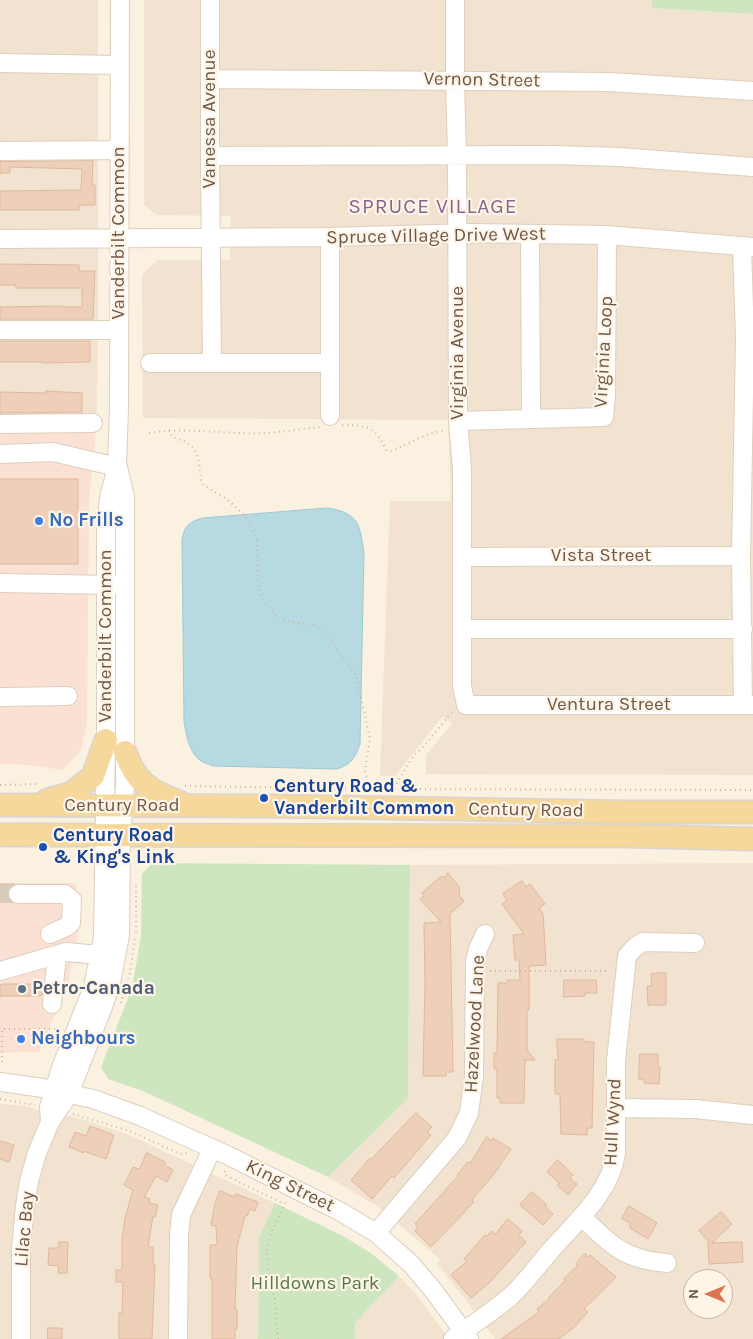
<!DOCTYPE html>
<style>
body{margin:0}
#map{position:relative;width:753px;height:1339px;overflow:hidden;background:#faf1e0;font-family:Karla,sans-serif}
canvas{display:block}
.north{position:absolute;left:683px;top:1269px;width:50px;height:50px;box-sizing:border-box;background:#fef5e6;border:1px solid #c5b6a7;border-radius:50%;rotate:270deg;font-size:14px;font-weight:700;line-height:20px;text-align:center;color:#6f5849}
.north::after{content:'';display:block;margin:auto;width:18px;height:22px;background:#de724c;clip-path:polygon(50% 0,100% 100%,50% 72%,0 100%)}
</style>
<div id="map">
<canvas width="753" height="1339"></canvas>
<div class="north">N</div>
</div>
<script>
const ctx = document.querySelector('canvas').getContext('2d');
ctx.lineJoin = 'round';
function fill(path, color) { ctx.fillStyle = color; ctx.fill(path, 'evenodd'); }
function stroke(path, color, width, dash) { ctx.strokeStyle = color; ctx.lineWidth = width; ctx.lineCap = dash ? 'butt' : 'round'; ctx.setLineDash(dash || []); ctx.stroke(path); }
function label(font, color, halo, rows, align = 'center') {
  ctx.font = font + ' Karla,sans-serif'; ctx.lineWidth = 4.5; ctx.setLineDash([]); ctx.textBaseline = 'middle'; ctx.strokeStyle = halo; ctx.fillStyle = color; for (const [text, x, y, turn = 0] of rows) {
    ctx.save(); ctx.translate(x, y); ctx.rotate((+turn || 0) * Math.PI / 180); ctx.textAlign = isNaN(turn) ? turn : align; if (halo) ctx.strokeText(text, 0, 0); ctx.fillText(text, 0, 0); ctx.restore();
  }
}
const residential = new Path2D(`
 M0,0H98V335L96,432L0,433Z
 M144,0H652L653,8L753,14V775L426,774V755L452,724L443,716L395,776H380L390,501H451L448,420L143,418L142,275L157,260H230L231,216L157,215L144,205Z
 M753,863V1339H495L437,1263L440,1259L377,1206L328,1177L408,1099L410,865ZM693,1279H723V1309H693Z
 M0,1104L22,1106L85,1120L129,1135L275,1203L259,1237L258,1339H0Z
 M399,1276L416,1294L449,1339H355V1323Z`);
const commercial = new Path2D(`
 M96,432L89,502L87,723L81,750L62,770L29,765L0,764V433Z
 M0,883H76L79,927L68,984L39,1052L0,1053Z`);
const green = new Path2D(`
 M652,0H753V14L652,8Z
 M152,863L410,865L408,1099L328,1177L143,1091L108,1079L101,1067L132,988L141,936L142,874Z
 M275,1203L345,1237L372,1254L399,1276L355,1323V1339H258L259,1237Z`);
const water = new Path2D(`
 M328,508C359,513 360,525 364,553L360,744C355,758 352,764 337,769L213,766C209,764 204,763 201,761C189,753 186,734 184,721L182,540C184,526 190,521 203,518Z`);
const building = new Path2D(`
 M93,161L92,185H95V205H79V210H0V191L81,190L82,169L10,167V173H0V162Z
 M0,264L79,265V271H95L93,319H0V307L63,306V307H82V288H16V285H0Z
 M0,341H90V362L43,363V362H0Z
 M46,391L82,393V412L0,413V392L46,393Z
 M0,479H78V564H0Z
 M448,873L460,888L459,895L464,901L450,914L453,1072H446V1076H423L425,983L424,923L441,922L420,899L424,896L422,893L440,877H445Z
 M522,881L526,887L530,884L545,904L539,908L543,914L546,965L529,966V1010H527V1050L535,1060H525L524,1103H500V1098H497V1069H494V1053H497L498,983H507V980H520L519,960H515L513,935L524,934L502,904L507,900L503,894Z
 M0,884H15L9,889L7,894L9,900H0Z
 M666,973V1005H648L647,986H652L651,974Z
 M564,980H596L597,993H585V996L564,997Z
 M3,984H41L43,986L42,995L39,996H0V986Z
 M557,1039H584V1042H594L592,1128H587V1135L561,1134L560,1094H555V1060H558Z
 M640,1054H658V1067H660L659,1084L644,1083V1079H639Z
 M416,1113L432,1127L427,1132L431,1135L394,1178L392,1176L372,1199L351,1180L370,1158L371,1159Z
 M90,1126L114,1135L106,1159L84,1151V1153L69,1147L75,1132L86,1136Z
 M487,1137L491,1141L493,1138L511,1149L494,1174L472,1200L474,1202L431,1247L415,1231L418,1227L415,1224L458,1176V1174L468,1162L470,1163Z
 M0,1141L14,1145L9,1162L0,1159Z
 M147,1153L165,1162L164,1165L173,1170L167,1182L156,1176L144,1197L150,1199L149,1203L158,1205L155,1217L153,1216L148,1247H153V1264H155L152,1339H119V1313H122L123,1282H116V1270H122V1240L125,1218L133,1190L124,1185L133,1167L139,1169Z
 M558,1160L573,1175L570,1178L577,1184L568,1195L557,1185L559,1183L547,1172Z
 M220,1191L235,1197L236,1194L258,1202L255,1211L250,1209L247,1216H245L237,1246L235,1310H237V1329H235V1339H212V1279L210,1278V1245H217L216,1226L211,1225L215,1204Z
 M532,1192L546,1204L545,1206L553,1214L543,1225L520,1205Z
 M629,1206L657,1223L648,1239L630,1228V1223L622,1219Z
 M721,1212L732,1224L712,1243L742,1242L743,1262L709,1264L708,1243H710L699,1231Z
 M508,1219L522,1231L519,1235L526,1242L490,1282L471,1298L451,1275L467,1261L464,1259L485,1235L487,1236L492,1231L495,1234Z
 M59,1242H68L67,1273H58L59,1266L48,1265L49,1248H59Z
 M585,1254L588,1257L590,1255L616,1277L584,1309L588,1312L573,1328L559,1339H501L539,1312L537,1309L550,1298L549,1297L565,1281L564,1279L578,1265L576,1264Z
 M48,1328H62V1339H48Z`);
const minorTunnel = new Path2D(`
 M0,894H18`);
const path = new Path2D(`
 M342,425C369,425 375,428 387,451H392C410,443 423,434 443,431
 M169,430L172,437C204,446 196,457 202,484L228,500L245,516L257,540L258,585L262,599L278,618L296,623L313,625L324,631L356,675L370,739L365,771L367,779L374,789
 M149,433C181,428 207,432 239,433C265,435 293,430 320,427
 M0,785L39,784
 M185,786L374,789L753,790
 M394,788L413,756L424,746L450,714L453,712
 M136,932V884
 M490,971H610
 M121,1003L130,973L135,939
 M2,1062V1029H61
 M0,1099L35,1105
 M73,1114L130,1131L180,1154L188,1153
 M225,1171V1175L284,1204
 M278,1339L275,1301L268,1268L266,1253L272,1231L286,1201`);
const minor = new Path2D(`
 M210,0V156L212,362
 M455,0V80L457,156L458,421L462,469V686L466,705H753
 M0,63L119,65
 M210,79L609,82L753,91
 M0,151L119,150
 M210,156L554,155L619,157L753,167
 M530,234L531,418
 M330,237V416
 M0,239L330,237L470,233L607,235L753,247
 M742,246L745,339L741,556L743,705
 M0,330H119
 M150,363H328
 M458,421L604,417L606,396L607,235
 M0,424L93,423
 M0,454L53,452L117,467
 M462,557L741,556
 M0,583L115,585
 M462,629H743
 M0,697L68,696
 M18,894H65L72,900L71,923L68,926L50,934
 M0,971L66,952L100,955
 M52,1004L57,955
 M0,1082L43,1088L93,1099L140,1116L229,1156L341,1212L376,1233L411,1264L433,1290L469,1339
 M617,1108L695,1109L753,1115
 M50,1122L49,1107L62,1065L93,987L103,937L106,740V530L109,498L117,467L119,408L120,0
 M582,1217C599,1233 616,1252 639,1258C648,1261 658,1262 667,1263
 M376,1233L457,1138L469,1113L474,1076L475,961L478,949L485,934
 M21,1339V1248L25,1206L29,1181L37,1153L50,1122L69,1094L103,1007L111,983L120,935L121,836L125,785V497L118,467
 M178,1339L179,1235L181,1215L212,1149
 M453,1339C472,1325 493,1311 511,1296C526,1282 538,1265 551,1250C576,1222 611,1192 616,1153V1061L627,956L635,947L643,942L695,943`);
const major = new Path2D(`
 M125,752C136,783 150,791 179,802
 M47,800L72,793L93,776L106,740
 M0,805L273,806L625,812H753
 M0,835L626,836L753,839`);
const markers = [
 [39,521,5,"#3f7fe0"],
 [264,798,5,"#1a4fb4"],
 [43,847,5,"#1a4fb4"],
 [22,989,5,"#5c6f8a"],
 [21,1039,5,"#3f7fe0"]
];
const streetNames = [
 ["Vernon Street",482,80,1],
 ["Vanessa Avenue",210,119,-90],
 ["Vanderbilt Common",119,233,-90],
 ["Spruce Village Drive West",436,236,-1],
 ["Virginia Loop",604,352,-87],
 ["Virginia Avenue",458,353,-90],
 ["Vista Street",601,556],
 ["Vanderbilt Common",106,636,-90],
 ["Ventura Street",609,705],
 ["Century Road",122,806],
 ["Century Road",526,810,1],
 ["Hazelwood Lane",475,1024,-87],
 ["Hull Wynd",613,1122,-87],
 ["King Street",290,1186,26],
 ["Lilac Bay",25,1229,-85]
];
const shopNames = [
 ["No Frills",49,521],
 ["Neighbours",31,1039]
];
const transitNames = [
 ["Century Road &",274,787],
 ["Vanderbilt Common",274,809],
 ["Century Road",53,836],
 ["& King's Link",53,858]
];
const serviceNames = [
 ["Petro-Canada",32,989]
];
const parkNames = [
 ["Hilldowns Park",315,1284]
];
const quarterNames = [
 ["SPRUCE VILLAGE",433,207]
];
fill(residential, '#f1e3cf');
fill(commercial, '#fae1d4');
fill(green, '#cee6c0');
fill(water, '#b7dae2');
stroke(water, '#9dc9d3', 1);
fill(building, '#eed0ba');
stroke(building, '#dfb89b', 1);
stroke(minorTunnel, '#d7cbba', 18, [18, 9]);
stroke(minor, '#decebd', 20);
stroke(major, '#dad4d0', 25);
stroke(path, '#d2b49d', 2, [1, 4]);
stroke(minor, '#fff', 18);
stroke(major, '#f6d89c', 22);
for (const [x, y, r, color] of markers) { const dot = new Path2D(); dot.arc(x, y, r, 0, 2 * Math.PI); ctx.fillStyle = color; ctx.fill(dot); stroke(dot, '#fef5e6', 2); }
label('19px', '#6f5849', '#fef5e6', streetNames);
label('bold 19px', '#366cbe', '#fef5e6', shopNames, 'left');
label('bold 19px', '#164399', '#fef5e6', transitNames, 'left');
label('bold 19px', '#4e5e75', '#fef5e6', serviceNames, 'left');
label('19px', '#537a45', '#fef5e6', parkNames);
ctx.letterSpacing = '1px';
label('21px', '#856592', '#fef5e6', quarterNames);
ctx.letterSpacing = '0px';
</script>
